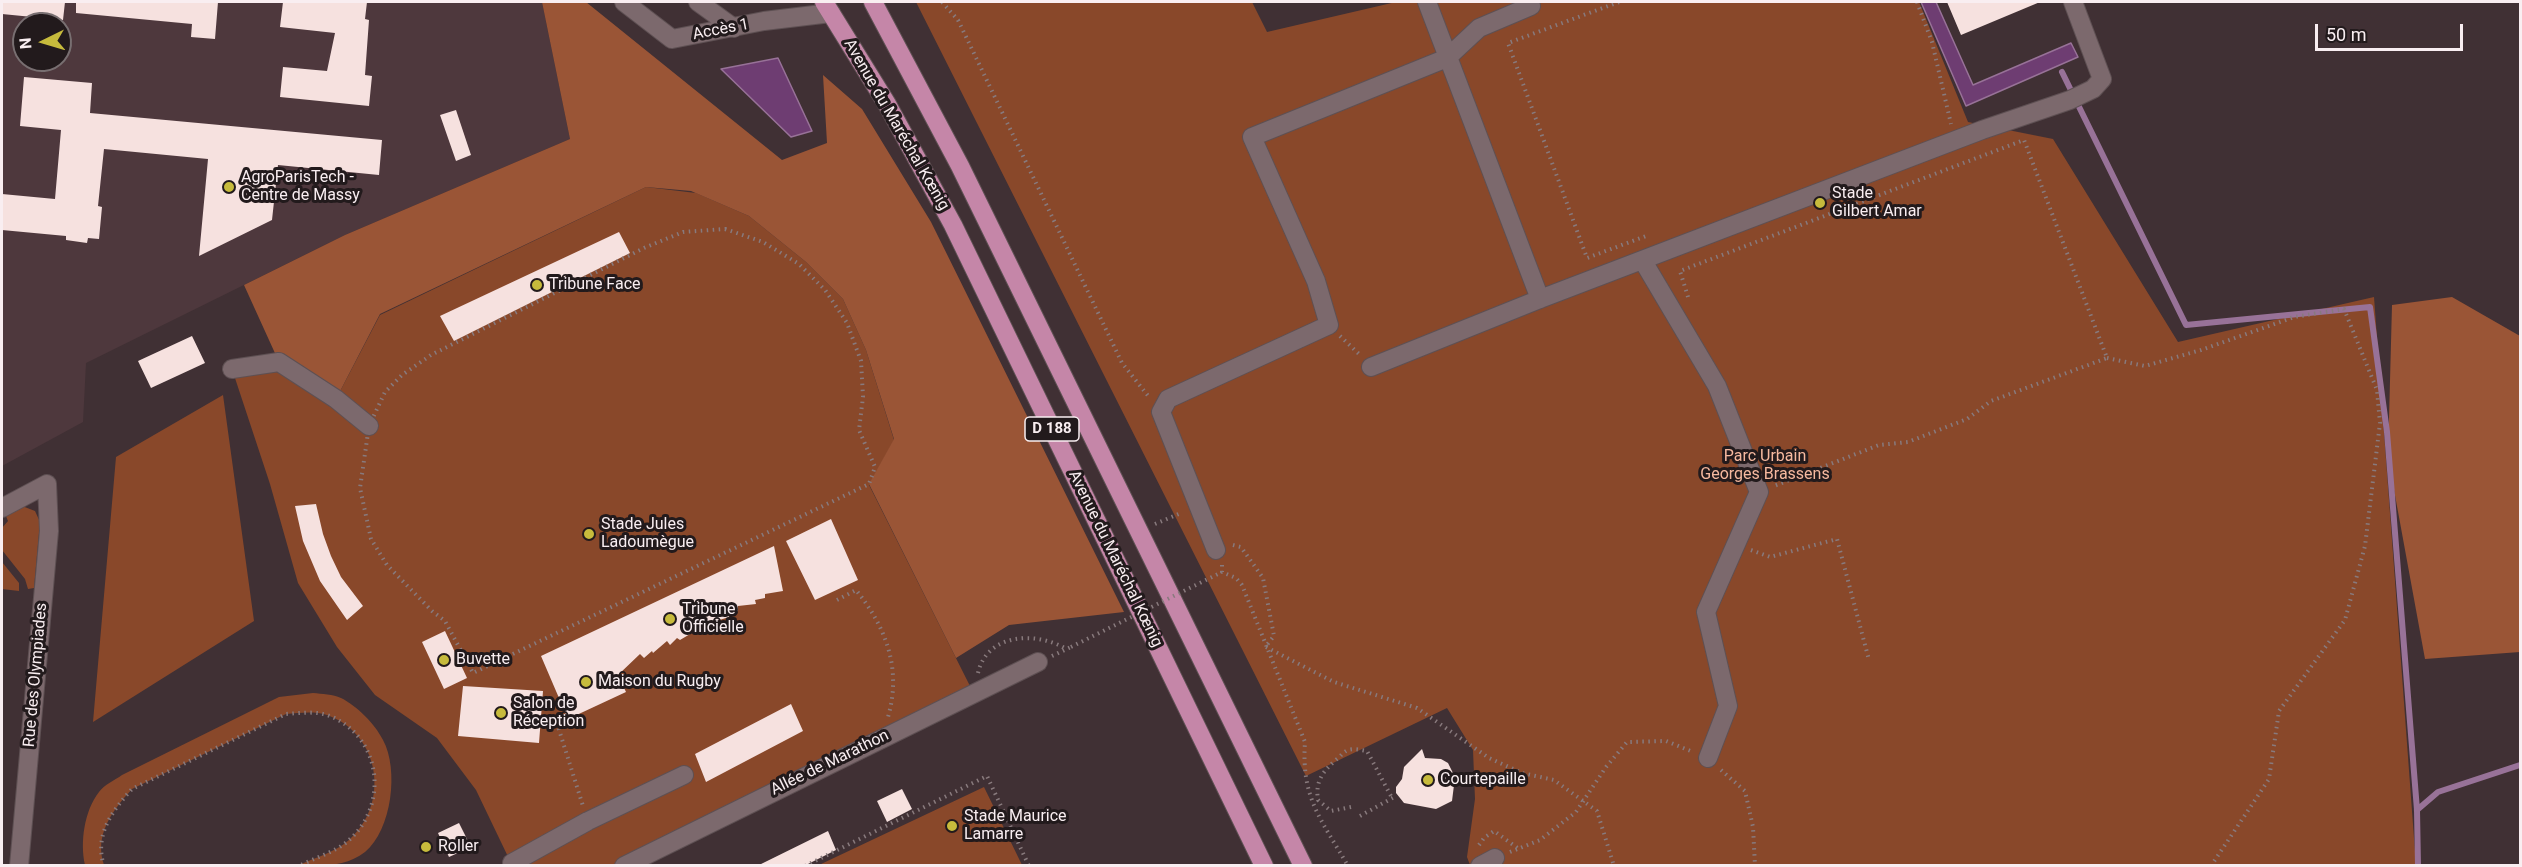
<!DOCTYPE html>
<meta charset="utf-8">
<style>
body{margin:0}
#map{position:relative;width:2522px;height:867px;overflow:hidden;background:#403034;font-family:Roboto,sans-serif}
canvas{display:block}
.frame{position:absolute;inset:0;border:3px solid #f9eef1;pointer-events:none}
.north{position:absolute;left:12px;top:12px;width:60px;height:60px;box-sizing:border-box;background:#221a1c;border:2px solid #786f71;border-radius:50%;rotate:265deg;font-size:16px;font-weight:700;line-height:24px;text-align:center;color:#f9eef1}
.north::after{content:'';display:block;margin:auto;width:21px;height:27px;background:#c7bb3c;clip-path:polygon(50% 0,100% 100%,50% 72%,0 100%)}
.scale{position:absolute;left:2315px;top:24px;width:148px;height:27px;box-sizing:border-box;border:3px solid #f9eef1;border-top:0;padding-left:8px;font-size:18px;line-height:21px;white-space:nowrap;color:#f9eef1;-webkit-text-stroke:4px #221a1c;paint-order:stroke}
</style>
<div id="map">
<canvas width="2522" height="867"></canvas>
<div class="frame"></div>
<div class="north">N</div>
<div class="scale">50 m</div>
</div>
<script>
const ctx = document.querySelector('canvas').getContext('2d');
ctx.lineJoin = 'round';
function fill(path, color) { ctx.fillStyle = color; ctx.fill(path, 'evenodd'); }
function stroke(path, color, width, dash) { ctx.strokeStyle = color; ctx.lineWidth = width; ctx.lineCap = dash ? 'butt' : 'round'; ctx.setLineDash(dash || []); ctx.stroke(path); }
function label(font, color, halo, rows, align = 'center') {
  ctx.font = font + ' Roboto,sans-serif'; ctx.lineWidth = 6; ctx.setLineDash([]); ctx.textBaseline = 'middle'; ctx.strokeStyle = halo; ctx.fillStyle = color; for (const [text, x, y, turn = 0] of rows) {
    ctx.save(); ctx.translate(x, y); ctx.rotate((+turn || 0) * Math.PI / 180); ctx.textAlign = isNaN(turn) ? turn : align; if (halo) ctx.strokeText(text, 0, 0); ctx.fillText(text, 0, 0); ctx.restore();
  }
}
const built = new Path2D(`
 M2,2H542L570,139L345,235L86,363L83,422L2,466ZM24,24H60V60H24Z`);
const green = new Path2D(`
 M916,2H1252L1267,32L1396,2H1919L1968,122L2053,139L2178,342L2374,297L2416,865H1470L1467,857L1475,799L1473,750L1447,708L1306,776Z
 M646,187L696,193L749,216L806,262L843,299L866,350L894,440L869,485L973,692L623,865H512L476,790L437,738L375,695L337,647L298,583L270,484L232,369L279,362L336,399L380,315Z
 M223,395L254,621L93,722L116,457Z
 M22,506L35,511L40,522L34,588L28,589L25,579L2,550V528L8,521L5,514Z
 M2,562L19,583V591L2,589Z
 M313,693C322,694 333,694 341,698C357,706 375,724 383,740C399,769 392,830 365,852C346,867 322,866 299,865C314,858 336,852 349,840C390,804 381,734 327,715C314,711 300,713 286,714L132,789C112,811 94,835 104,865H85C80,843 84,811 99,792C104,785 115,780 122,775L279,697Z
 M984,787L1022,865H819Z`);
const forest = new Path2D(`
 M542,2H586L782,160L827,143L823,75L862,109L931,222L1124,612L1009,625L956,658L869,484L894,439L866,350L843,299L806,262L749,216L691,191L646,187L380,314L336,399L279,362L244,285L345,235L570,139Z
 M2452,297L2520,336V652L2425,659L2388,457L2392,305Z`);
const water = new Path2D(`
 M1921,2H1936L1973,85L2071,43L2078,57L1966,106Z
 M778,58L812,131L791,137L721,69Z`);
const stream = new Path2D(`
 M2062,72L2186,325L2370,307L2387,432L2417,810L2418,866
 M2417,810L2438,792L2520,765`);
const building = new Path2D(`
 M2,2H65L63,20L2,14Z
 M76,2H218L215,39L191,37L192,24L76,13Z
 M283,2H367L365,19L369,20L365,75L372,76L369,106L280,97L283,67L327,71L335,33L280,27Z
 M1947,2H2040L1961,35Z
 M24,77L92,83L90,113L382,140L379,175L278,165L272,220L199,256L208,159L104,149L98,206L102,207L99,239L88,238L87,243L66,240V236L2,230V194L55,199L61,130L20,126Z
 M456,110L471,155L456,161L440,115Z
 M619,232L630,253L454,341L440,316Z
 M192,336L205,363L151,388L138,361Z
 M316,504L323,534L331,556L341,577L363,606L347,620L320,581L303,541L295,506Z
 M831,519L858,580L815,600L786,541Z
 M774,546L783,591L765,594V598L755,600L756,604L738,606V611L729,613V617L707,624L680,640L677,638L670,645L667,641L653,653L652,651L644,658L640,654L618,675L626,692L568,719L541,656Z
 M445,631L467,678L444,689L422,642Z
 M463,686L543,691L539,743L458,736Z
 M791,704L803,731L706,782L695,754Z
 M1422,749L1425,758L1441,759L1448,763L1455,777L1452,801L1436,809L1404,803L1396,793V787L1402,779L1404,767Z
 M902,789L912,809L887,822L877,801Z
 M459,823L471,847L449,857L438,833Z
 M828,831L836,850L804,866H757Z`);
const path = new Path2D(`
 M942,2L958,20L1122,363L1149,397
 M1619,2L1508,43L1587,258L1646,236
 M1917,2L1932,42L1951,124
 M725,229L763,242L799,264L825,290L847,323L861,361L863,397L859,430L875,467L869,484L473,673L445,621L432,611L387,565L371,539L360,488L369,426L385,392L402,375L431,355L644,248L683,232Z
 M1688,297L1680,271L2024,140L2107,358L1991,401L1967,419L1908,442L1879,445L1774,486
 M1340,336L1359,354
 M2107,358L2145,366L2201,350L2294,317L2344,309L2377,390L2380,423L2365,546L2345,620L2279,711L2269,779L2211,866
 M1155,524L1181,513
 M1233,545L1241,547L1263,578L1274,636L1266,646
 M1751,550L1770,557L1837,539L1869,660
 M1222,565V572L1236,578L1242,585L1305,742C1301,798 1321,819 1348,866
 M837,600L856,590C886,627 902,669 888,717
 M1266,647L1334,682L1417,708L1489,758L1522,773L1554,780L1597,811L1614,866
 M1052,656L1071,647
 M978,673C987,633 1037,631 1066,649
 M555,717L583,806
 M1721,770L1745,791L1753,827L1755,866
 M1351,807L1331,811L1318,800C1315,781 1323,771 1337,759C1341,756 1343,752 1348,750C1354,748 1361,750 1367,751L1392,798
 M1360,816L1396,796
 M1479,845L1484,838L1494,831L1519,849
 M1510,852L1540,840L1576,812L1606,767L1627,742L1666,741L1693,752
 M104,866C94,835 112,811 132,789L286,714C300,713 314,711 327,715C381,734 390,804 349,840C336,852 314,858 299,866
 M805,866L987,776L1029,866`);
const minor = new Path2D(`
 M624,2L672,39L764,21L831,13
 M698,2L734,28
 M1427,2L1540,299
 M1643,261L1717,386L1759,492L1706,612L1728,706L1708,758
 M1371,367L1540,299L1982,130L2070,100L2093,89L2102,79L2073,2
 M232,369L279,362L336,399L369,426
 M2,508L47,484L49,531L19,866
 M1216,550L1161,412L1168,399L1329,325L1316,281L1252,137L1447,58L1479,28L1531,6
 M512,863L588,821L684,775
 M624,866L1038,662
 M1480,866L1495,858`);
const major = new Path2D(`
 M824,2L887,104L953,225L1264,866
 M873,2L960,166L1303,866`);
const pathBridge = new Path2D(`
 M1071,647L1222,572`);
const markers = [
 [229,187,6,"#c7bb3c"],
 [1820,203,6,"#c7bb3c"],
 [537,285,6,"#c7bb3c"],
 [589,534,6,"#c7bb3c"],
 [670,619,6,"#c7bb3c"],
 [444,660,6,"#c7bb3c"],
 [586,682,6,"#c7bb3c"],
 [501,713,6,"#c7bb3c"],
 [1428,780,6,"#c7bb3c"],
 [952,826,6,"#c7bb3c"],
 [426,847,6,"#c7bb3c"]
];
const shields = [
 [1052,429,54]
];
const shieldNames = [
 ["D 188",1052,429]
];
const streetNames = [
 ["Accès 1",721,30,-11],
 ["Avenue du Maréchal Kœnig",896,125,60],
 ["Avenue du Maréchal Kœnig",1115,559,64],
 ["Rue des Olympiades",36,675,-85],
 ["Allée de Marathon",830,763,-26]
];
const poiNames = [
 ["AgroParisTech -",241,178],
 ["Centre de Massy",241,196],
 ["Stade",1832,194],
 ["Gilbert Amar",1832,212],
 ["Tribune Face",549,285],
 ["Stade Jules",601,525],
 ["Ladoumègue",601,543],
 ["Tribune",682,610],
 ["Officielle",682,628],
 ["Buvette",456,660],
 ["Maison du Rugby",598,682],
 ["Salon de",513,704],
 ["Réception",513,722],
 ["Courtepaille",1440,780],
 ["Stade Maurice",964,817],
 ["Lamarre",964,835],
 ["Roller",438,847]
];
const parkNames = [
 ["Parc Urbain",1765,457],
 ["Georges Brassens",1765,475]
];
fill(built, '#4e383d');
fill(green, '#89482a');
fill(forest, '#9a5536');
fill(water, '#6e3d72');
stroke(water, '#987298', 1.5);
stroke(stream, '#987298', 6);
fill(building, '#f6e1df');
stroke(minor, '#5e5053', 20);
stroke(major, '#5e5053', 20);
stroke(path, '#887a7d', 4, [1.5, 4.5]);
stroke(minor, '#7c696d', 18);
stroke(major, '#c586a8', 18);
stroke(pathBridge, '#887a7d', 4, [1.5, 4.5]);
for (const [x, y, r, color] of markers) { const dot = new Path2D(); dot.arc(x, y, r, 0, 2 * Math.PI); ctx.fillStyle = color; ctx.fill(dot); stroke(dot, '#221a1c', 2); }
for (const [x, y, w] of shields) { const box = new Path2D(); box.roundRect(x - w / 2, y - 12, w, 24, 4.5); ctx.fillStyle = '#221a1c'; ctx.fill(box); stroke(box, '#f9eef1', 1.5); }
label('bold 15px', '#f9eef1', null, shieldNames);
label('16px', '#f9eef1', '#221a1c', streetNames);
label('16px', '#f9eef1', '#221a1c', poiNames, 'left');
label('16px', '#f6b99f', '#221a1c', parkNames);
</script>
